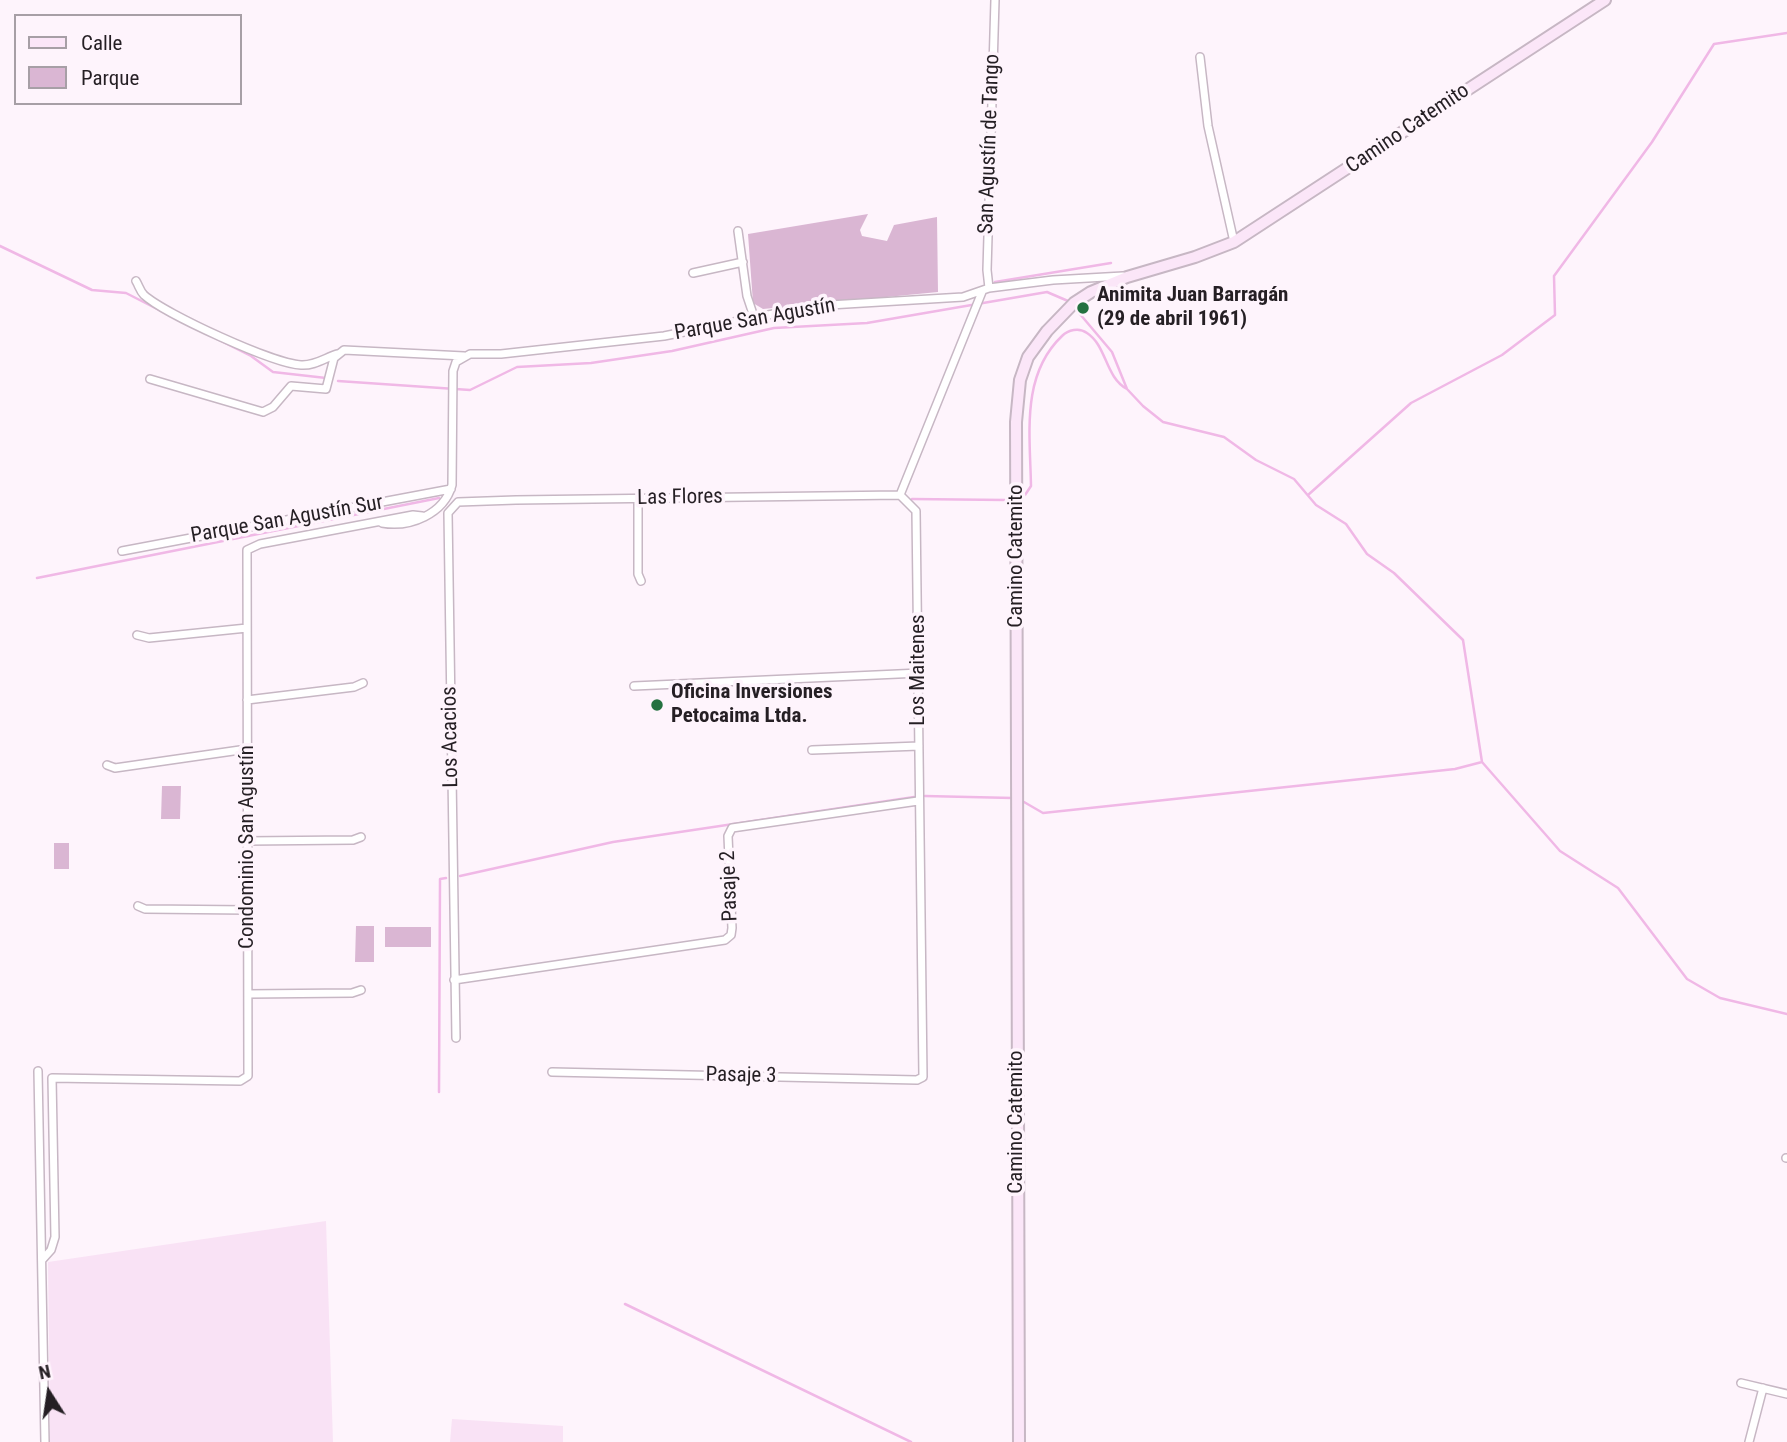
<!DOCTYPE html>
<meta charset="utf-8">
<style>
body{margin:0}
#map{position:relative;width:1787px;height:1442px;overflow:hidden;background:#fef4fc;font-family:"Roboto Condensed",sans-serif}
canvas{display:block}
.legend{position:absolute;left:14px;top:14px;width:228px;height:91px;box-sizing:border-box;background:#fef4fc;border:2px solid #a79fa6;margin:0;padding:9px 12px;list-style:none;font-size:21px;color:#251f24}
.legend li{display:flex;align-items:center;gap:14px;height:35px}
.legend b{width:35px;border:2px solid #a79fa6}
.north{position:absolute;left:14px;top:1358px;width:70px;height:70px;-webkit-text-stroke:5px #fef4fc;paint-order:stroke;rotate:348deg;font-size:19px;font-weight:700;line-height:28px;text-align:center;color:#251f24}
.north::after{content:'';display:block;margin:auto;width:24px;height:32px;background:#251f24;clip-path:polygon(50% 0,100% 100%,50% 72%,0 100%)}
</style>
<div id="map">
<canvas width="1787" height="1442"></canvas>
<ul class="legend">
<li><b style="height:9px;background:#fbe6f8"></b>Calle</li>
<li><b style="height:19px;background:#dab6d3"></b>Parque</li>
</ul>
<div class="north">N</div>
</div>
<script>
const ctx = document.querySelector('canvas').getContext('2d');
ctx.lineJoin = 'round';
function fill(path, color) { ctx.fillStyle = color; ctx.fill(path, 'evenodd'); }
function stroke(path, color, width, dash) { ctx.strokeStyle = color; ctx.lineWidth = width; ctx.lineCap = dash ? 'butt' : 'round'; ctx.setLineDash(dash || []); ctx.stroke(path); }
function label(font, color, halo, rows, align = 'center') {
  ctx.font = font + ' "Roboto Condensed",sans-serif'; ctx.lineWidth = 7; ctx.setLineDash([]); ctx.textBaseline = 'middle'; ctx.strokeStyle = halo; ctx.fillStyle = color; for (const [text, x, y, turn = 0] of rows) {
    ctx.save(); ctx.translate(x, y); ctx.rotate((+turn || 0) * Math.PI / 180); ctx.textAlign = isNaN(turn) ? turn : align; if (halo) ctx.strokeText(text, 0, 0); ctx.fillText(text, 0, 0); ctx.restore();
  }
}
const built = new Path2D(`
 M326,1221L333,1442H50L48,1262Z
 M452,1419L563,1426V1442H450Z`);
const green = new Path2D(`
 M868,214L860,230L862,236L887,241L894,225L937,217L938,292L763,309L753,303L748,234Z
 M162,786H181L180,819H161Z
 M54,843H69V869H54Z
 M356,926H374V962H355Z
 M385,927H431V947H385Z`);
const stream = new Path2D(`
 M0,246L92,290L126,293L161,311
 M995,282L1111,263
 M1074,307L1112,352L1127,389L1143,406L1163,422L1224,437L1256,460L1294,479L1316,505L1346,524L1367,554L1394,573L1463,640L1482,762L1560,851L1618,888L1687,979L1720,998L1787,1014
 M217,339L251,356L273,372L326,378
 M338,381L470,390L517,367L591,363L672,351L774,328L867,323L1047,292L1068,301
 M1025,495L1031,486C1030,433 1021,375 1062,336C1068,330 1079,327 1087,333C1107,346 1105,377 1127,389
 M1308,495L1411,403L1502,355L1555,315L1554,276L1652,142L1714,44L1787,33
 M912,499L1005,500
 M37,578L439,498
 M925,796L1013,798
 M1024,802L1043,813L1455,769L1482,762
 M460,876L613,842L914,797
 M439,1092L440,879L446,878
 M625,1304L911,1442`);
const street = new Path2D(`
 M1200,57L1208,126L1234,242
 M738,231L747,296L754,317
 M693,273L743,262
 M136,281C139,286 140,291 144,295C165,314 274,364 301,365C314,366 325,358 337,354
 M989,288L987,270L995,0
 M150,379L263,412L273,407L291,386L326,389L334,358L344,350L464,356
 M900,495L982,292
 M638,498V574L641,581
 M382,523C410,528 444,514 452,485L453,371L456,362L470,354H501L664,336L813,306L963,297L989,288L1053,280L1123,276
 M122,551L451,489
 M137,635L149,638L247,628
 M634,686L920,673
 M247,700L354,687L363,683
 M812,750L919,746
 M107,765L115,768L247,749
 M247,841L353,840L361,837
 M138,906L145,909L248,910
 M454,980L725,940L731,935L732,928L728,836L732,828L918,801
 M248,994L352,993L361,990
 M456,1038L448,513L458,502L516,500L900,495
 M38,1071L45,1442
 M552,1072L917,1080L923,1077L916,511L900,495
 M1786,1158H1787
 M42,1260L51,1250L55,1237L52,1078L240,1081L248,1076L247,550L260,544L413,515L422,516
 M1741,1383L1787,1394
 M1749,1442L1763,1388`);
const secondary = new Path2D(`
 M1019,1442L1016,422L1020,380L1028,357L1047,331L1074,303L1091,292L1127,277L1195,257L1234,242L1605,0`);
const markers = [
 [1083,308,7,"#247140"],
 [657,705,7,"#247140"]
];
const streetNames = [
 ["Camino Catemito",1408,129,-34],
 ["San Agustín de Tango",990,144,-88],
 ["Parque San Agustín",755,320,-10],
 ["Las Flores",680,498,-1],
 ["Parque San Agustín Sur",287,520,-10],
 ["Camino Catemito",1017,556,-90],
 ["Los Maitenes",919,670,-90],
 ["Los Acacios",451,737,-91],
 ["Condominio San Agustín",248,847,-90],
 ["Pasaje 2",730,886,-92],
 ["Pasaje 3",741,1076,1],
 ["Camino Catemito",1017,1122,-90]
];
const poiNames = [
 ["Animita Juan Barragán",1097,296],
 ["(29 de abril 1961)",1097,320],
 ["Oficina Inversiones",671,693],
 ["Petocaima Ltda.",671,717]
];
fill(built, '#f9e2f5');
fill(green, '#dab6d3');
stroke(stream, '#f0b8e6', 2.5);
stroke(street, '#c7b7c4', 10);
stroke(secondary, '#c7b7c4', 14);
stroke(street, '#fff', 7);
stroke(secondary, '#fbe6f8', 10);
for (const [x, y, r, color] of markers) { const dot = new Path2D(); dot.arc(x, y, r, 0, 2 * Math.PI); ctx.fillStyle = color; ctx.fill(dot); stroke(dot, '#fef4fc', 2.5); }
label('21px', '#251f24', '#fef4fc', streetNames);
label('bold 21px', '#251f24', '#fef4fc', poiNames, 'left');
</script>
